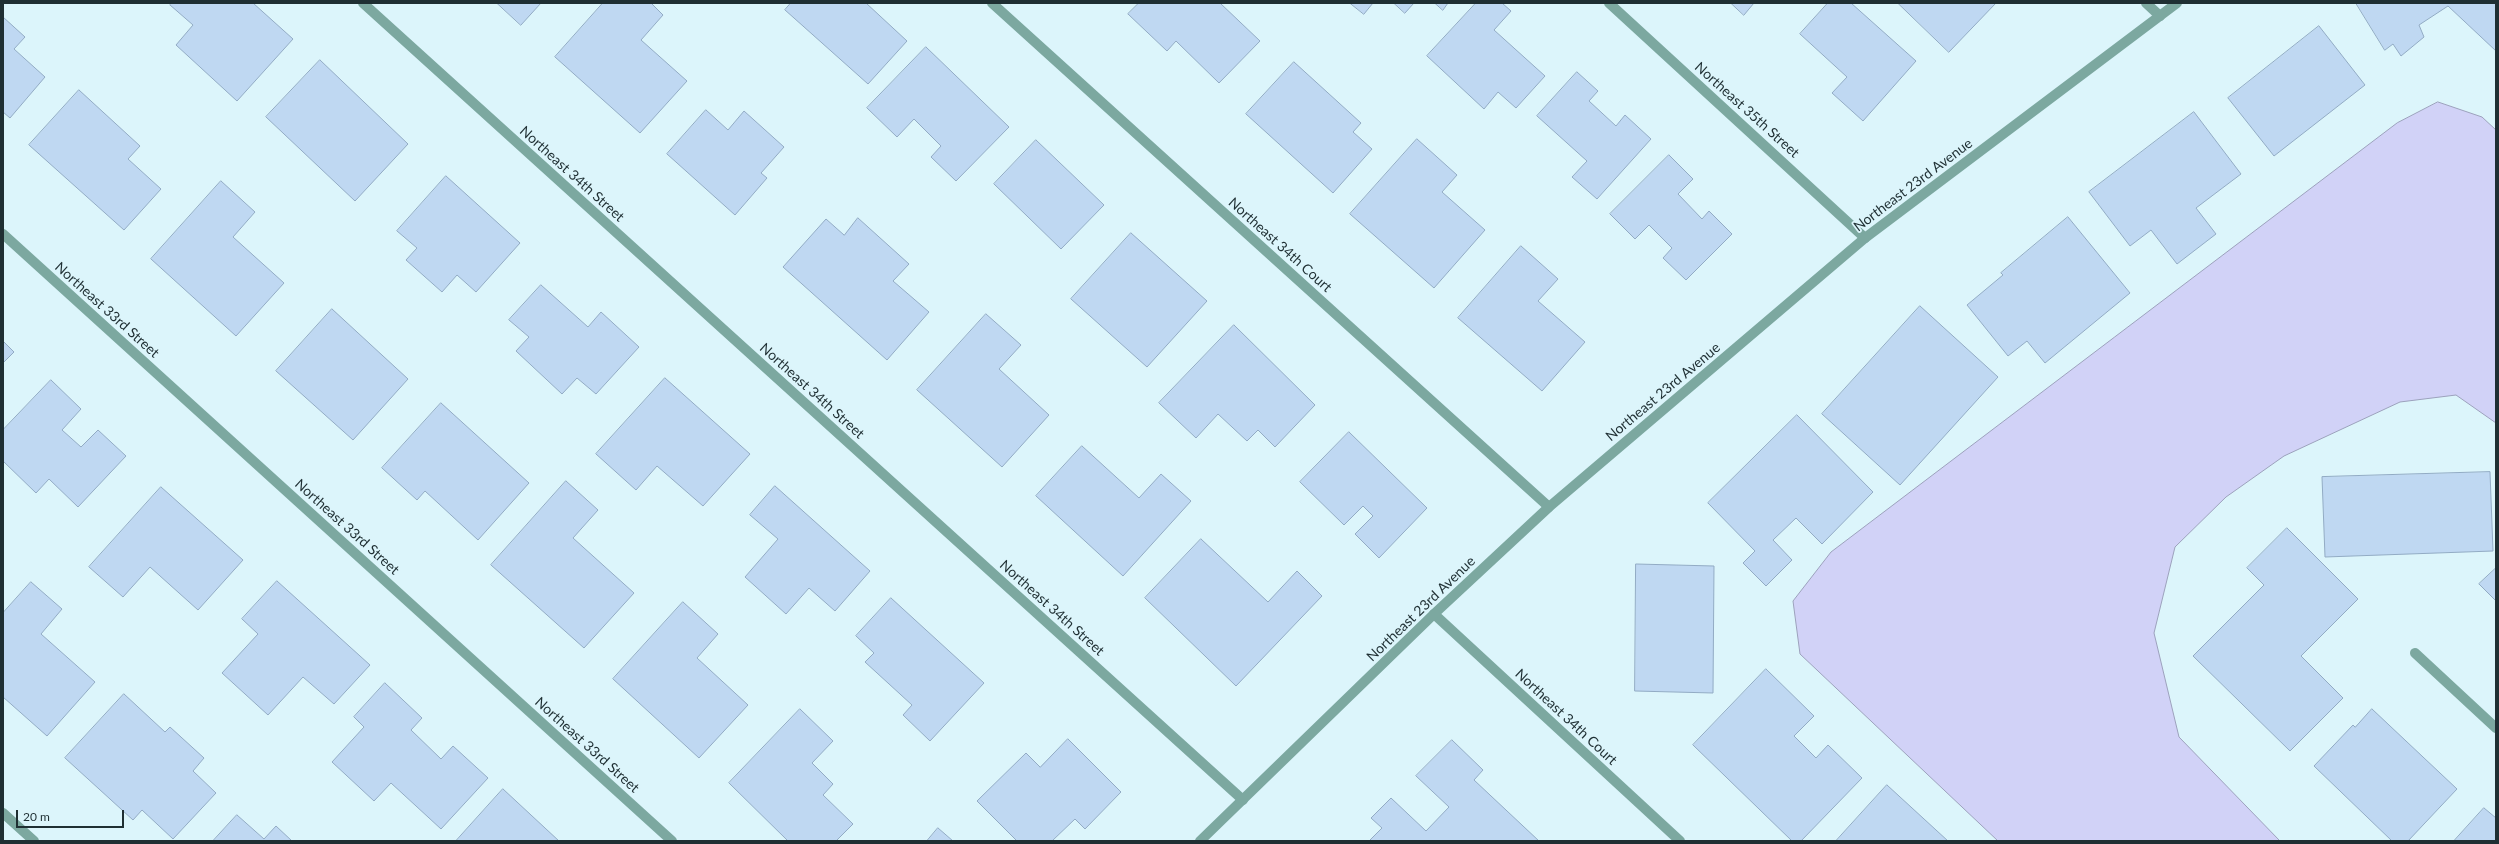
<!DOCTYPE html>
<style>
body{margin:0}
#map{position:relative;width:2499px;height:844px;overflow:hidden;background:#dcf5fb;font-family:Lato,sans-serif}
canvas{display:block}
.frame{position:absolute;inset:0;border:4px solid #1f2f33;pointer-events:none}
.scale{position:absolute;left:16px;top:810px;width:108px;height:18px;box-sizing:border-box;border:2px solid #1f2f33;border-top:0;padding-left:5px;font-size:12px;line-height:14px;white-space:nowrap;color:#1f2f33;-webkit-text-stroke:3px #dcf5fb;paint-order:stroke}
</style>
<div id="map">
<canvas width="2499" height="844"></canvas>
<div class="frame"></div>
<div class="scale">20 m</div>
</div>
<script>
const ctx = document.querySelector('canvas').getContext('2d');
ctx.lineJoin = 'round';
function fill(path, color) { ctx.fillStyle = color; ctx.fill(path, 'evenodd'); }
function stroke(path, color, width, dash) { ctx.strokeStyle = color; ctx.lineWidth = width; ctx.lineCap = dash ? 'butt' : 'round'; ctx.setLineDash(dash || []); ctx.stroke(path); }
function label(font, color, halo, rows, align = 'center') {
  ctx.font = font + ' Lato,sans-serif'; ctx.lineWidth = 3.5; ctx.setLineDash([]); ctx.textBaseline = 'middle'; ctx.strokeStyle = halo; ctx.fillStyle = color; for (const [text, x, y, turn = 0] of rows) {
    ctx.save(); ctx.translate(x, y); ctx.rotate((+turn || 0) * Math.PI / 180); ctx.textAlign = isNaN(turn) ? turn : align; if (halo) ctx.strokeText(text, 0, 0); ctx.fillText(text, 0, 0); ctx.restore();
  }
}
const water = new Path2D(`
 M2438,102L2482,117L2496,130V423L2456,395L2400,402L2284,456L2226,497L2175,547L2154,633L2179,737L2280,841H1998L1800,654L1793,601L1831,552L2397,123Z`);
const building = new Path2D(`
 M172,3H253L293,39L237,101L176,45L193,25L170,5Z
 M497,3H541L521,25Z
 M603,3H651L663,15L641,40L687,81L640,133L555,57Z
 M791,3H866L907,41L868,84L785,10Z
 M1139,3H1220L1260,41L1219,83L1176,41L1167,51L1128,14Z
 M1350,3H1373L1364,14Z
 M1394,3H1414L1405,13Z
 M1435,3H1448L1443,10Z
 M1476,3H1502L1511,11L1494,30L1545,76L1516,108L1498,92L1484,109L1427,56Z
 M1731,3H1754L1744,15Z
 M1828,3H1851L1916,61L1863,121L1832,93L1847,77L1800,34Z
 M1898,3H1996L1949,52Z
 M2356,3H2496V51L2448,6L2419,25L2424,37L2401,56L2393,44L2385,50Z
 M3,17L25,37L14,49L45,77L10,118L3,112Z
 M2319,26L2365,85L2274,156L2228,98Z
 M926,47L1009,127L956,181L931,157L941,146L914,119L897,137L867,108Z
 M320,60L408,144L355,201L266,117Z
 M1294,62L1361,123L1353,132L1372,149L1333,193L1246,114Z
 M1577,72L1598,91L1589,101L1616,126L1625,115L1651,139L1597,199L1572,177L1587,161L1537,116Z
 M79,90L140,146L128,159L161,189L124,230L29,145Z
 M706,110L728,130L744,111L784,147L761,173L767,178L735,215L667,154Z
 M2194,112L2241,174L2196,208L2216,234L2177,264L2151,230L2130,246L2089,192Z
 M1417,139L1457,175L1442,192L1485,230L1434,288L1350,214Z
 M1036,140L1104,205L1061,249L994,184Z
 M1669,155L1693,179L1678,194L1702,219L1709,211L1732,234L1686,280L1663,258L1672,248L1649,225L1635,239L1610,214Z
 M446,176L520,243L476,292L457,275L442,292L406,260L417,248L397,231Z
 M221,181L255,212L233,237L284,283L236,336L151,259Z
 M2068,217L2130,293L2045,363L2027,341L2008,356L1967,305L2003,275L2001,273Z
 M858,218L909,264L893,281L929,312L887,360L783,267L826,219L844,235Z
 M1131,233L1207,301L1147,367L1071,299Z
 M1521,246L1558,279L1538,301L1585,342L1542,391L1458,318Z
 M541,285L588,327L601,312L639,347L596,394L577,378L562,394L516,351L529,337L509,320Z
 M1920,306L1998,377L1900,485L1822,414Z
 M332,309L408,379L353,440L276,371Z
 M986,314L1021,345L999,369L1049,415L1002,467L917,390Z
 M1234,325L1315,405L1275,447L1258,430L1247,441L1218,414L1196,438L1159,403Z
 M3,341L14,352L3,363Z
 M665,378L750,454L703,506L657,466L636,490L596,454Z
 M51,380L81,409L62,430L81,447L98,430L126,456L78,507L49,479L36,493L3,461V430Z
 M441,403L529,483L478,540L425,491L417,500L382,468Z
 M1797,415L1873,492L1822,544L1796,518L1773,540L1792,560L1766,586L1743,563L1755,551L1708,503Z
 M1349,432L1427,508L1379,558L1355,534L1373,516L1363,506L1344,525L1300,482Z
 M1082,446L1139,498L1161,474L1191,501L1123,576L1036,496Z
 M2490,472L2493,551L2325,557L2322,477Z
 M566,481L598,510L573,538L634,593L584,648L491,565Z
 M775,486L870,571L835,611L809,588L786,614L745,577L778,539L750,515Z
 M161,487L243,560L198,610L150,567L123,597L89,567Z
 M2287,528L2358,599L2301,656L2343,698L2290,751L2193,656L2264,585L2247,568Z
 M1201,539L1268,602L1297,571L1322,596L1236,686L1145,598Z
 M1636,564L1714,566L1713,693L1635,691Z
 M2496,568V601L2479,584Z
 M277,581L370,665L334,704L303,677L268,715L222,673L258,634L242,619Z
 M31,582L62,609L41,634L95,682L47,736L3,697V613Z
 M891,598L984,683L930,741L903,715L912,705L865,662L874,653L856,636Z
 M683,602L718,634L697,658L748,705L699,758L613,679Z
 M1766,669L1814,716L1794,736L1816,758L1828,745L1862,778L1801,841H1792L1693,745Z
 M385,683L422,718L411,730L441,759L453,746L488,778L441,829L391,783L374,801L332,762L364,727L354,717Z
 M124,694L165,732L170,727L204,758L193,771L216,793L173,839L142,810L133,820L65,758Z
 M800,709L833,741L812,763L833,784L823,795L853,824L836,841H788L729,783Z
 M2372,709L2457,789L2408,841H2392L2314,766L2353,725L2355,727Z
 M1068,739L1121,792L1085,829L1075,819L1052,841H1017L977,801L1026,753L1040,767Z
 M1452,740L1483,770L1474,780L1539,841H1369L1382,828L1371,818L1391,798L1426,831L1449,807L1416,776Z
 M1887,785L1948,841H1836Z
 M503,789L559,841H456Z
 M2484,808L2496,818V841H2454Z
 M237,815L264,839L276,826L292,841H213Z
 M938,828L953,841H927Z`);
const minor = new Path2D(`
 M363,3L1243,800
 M992,3L1549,507
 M1609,3L1865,238
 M2146,3L2160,16
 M3,234L672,841
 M1434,614L1680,841
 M2415,653L2496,728
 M3,813L34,841`);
const tertiary = new Path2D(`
 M1200,841L1434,614L1549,507L1865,238L2177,3`);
const streetNames = [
 ["Northeast 35th Street",1747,110,42],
 ["Northeast 34th Street",572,174,42],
 ["Northeast 23rd Avenue",1913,185,-37],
 ["Northeast 34th Court",1280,245,42],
 ["Northeast 33rd Street",107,310,42],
 ["Northeast 34th Street",812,391,42],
 ["Northeast 23rd Avenue",1663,392,-40],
 ["Northeast 33rd Street",347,527,42],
 ["Northeast 34th Street",1052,608,42],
 ["Northeast 23rd Avenue",1421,609,-44],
 ["Northeast 34th Court",1566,717,43],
 ["Northeast 33rd Street",587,745,42]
];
fill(water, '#d1d2f7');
stroke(water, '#9ca1bc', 1);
fill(building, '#bfd8f2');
stroke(building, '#92abc4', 1);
stroke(minor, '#7ca8a0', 10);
stroke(tertiary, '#7ca8a0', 10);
label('14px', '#1f2f33', '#dcf5fb', streetNames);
</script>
